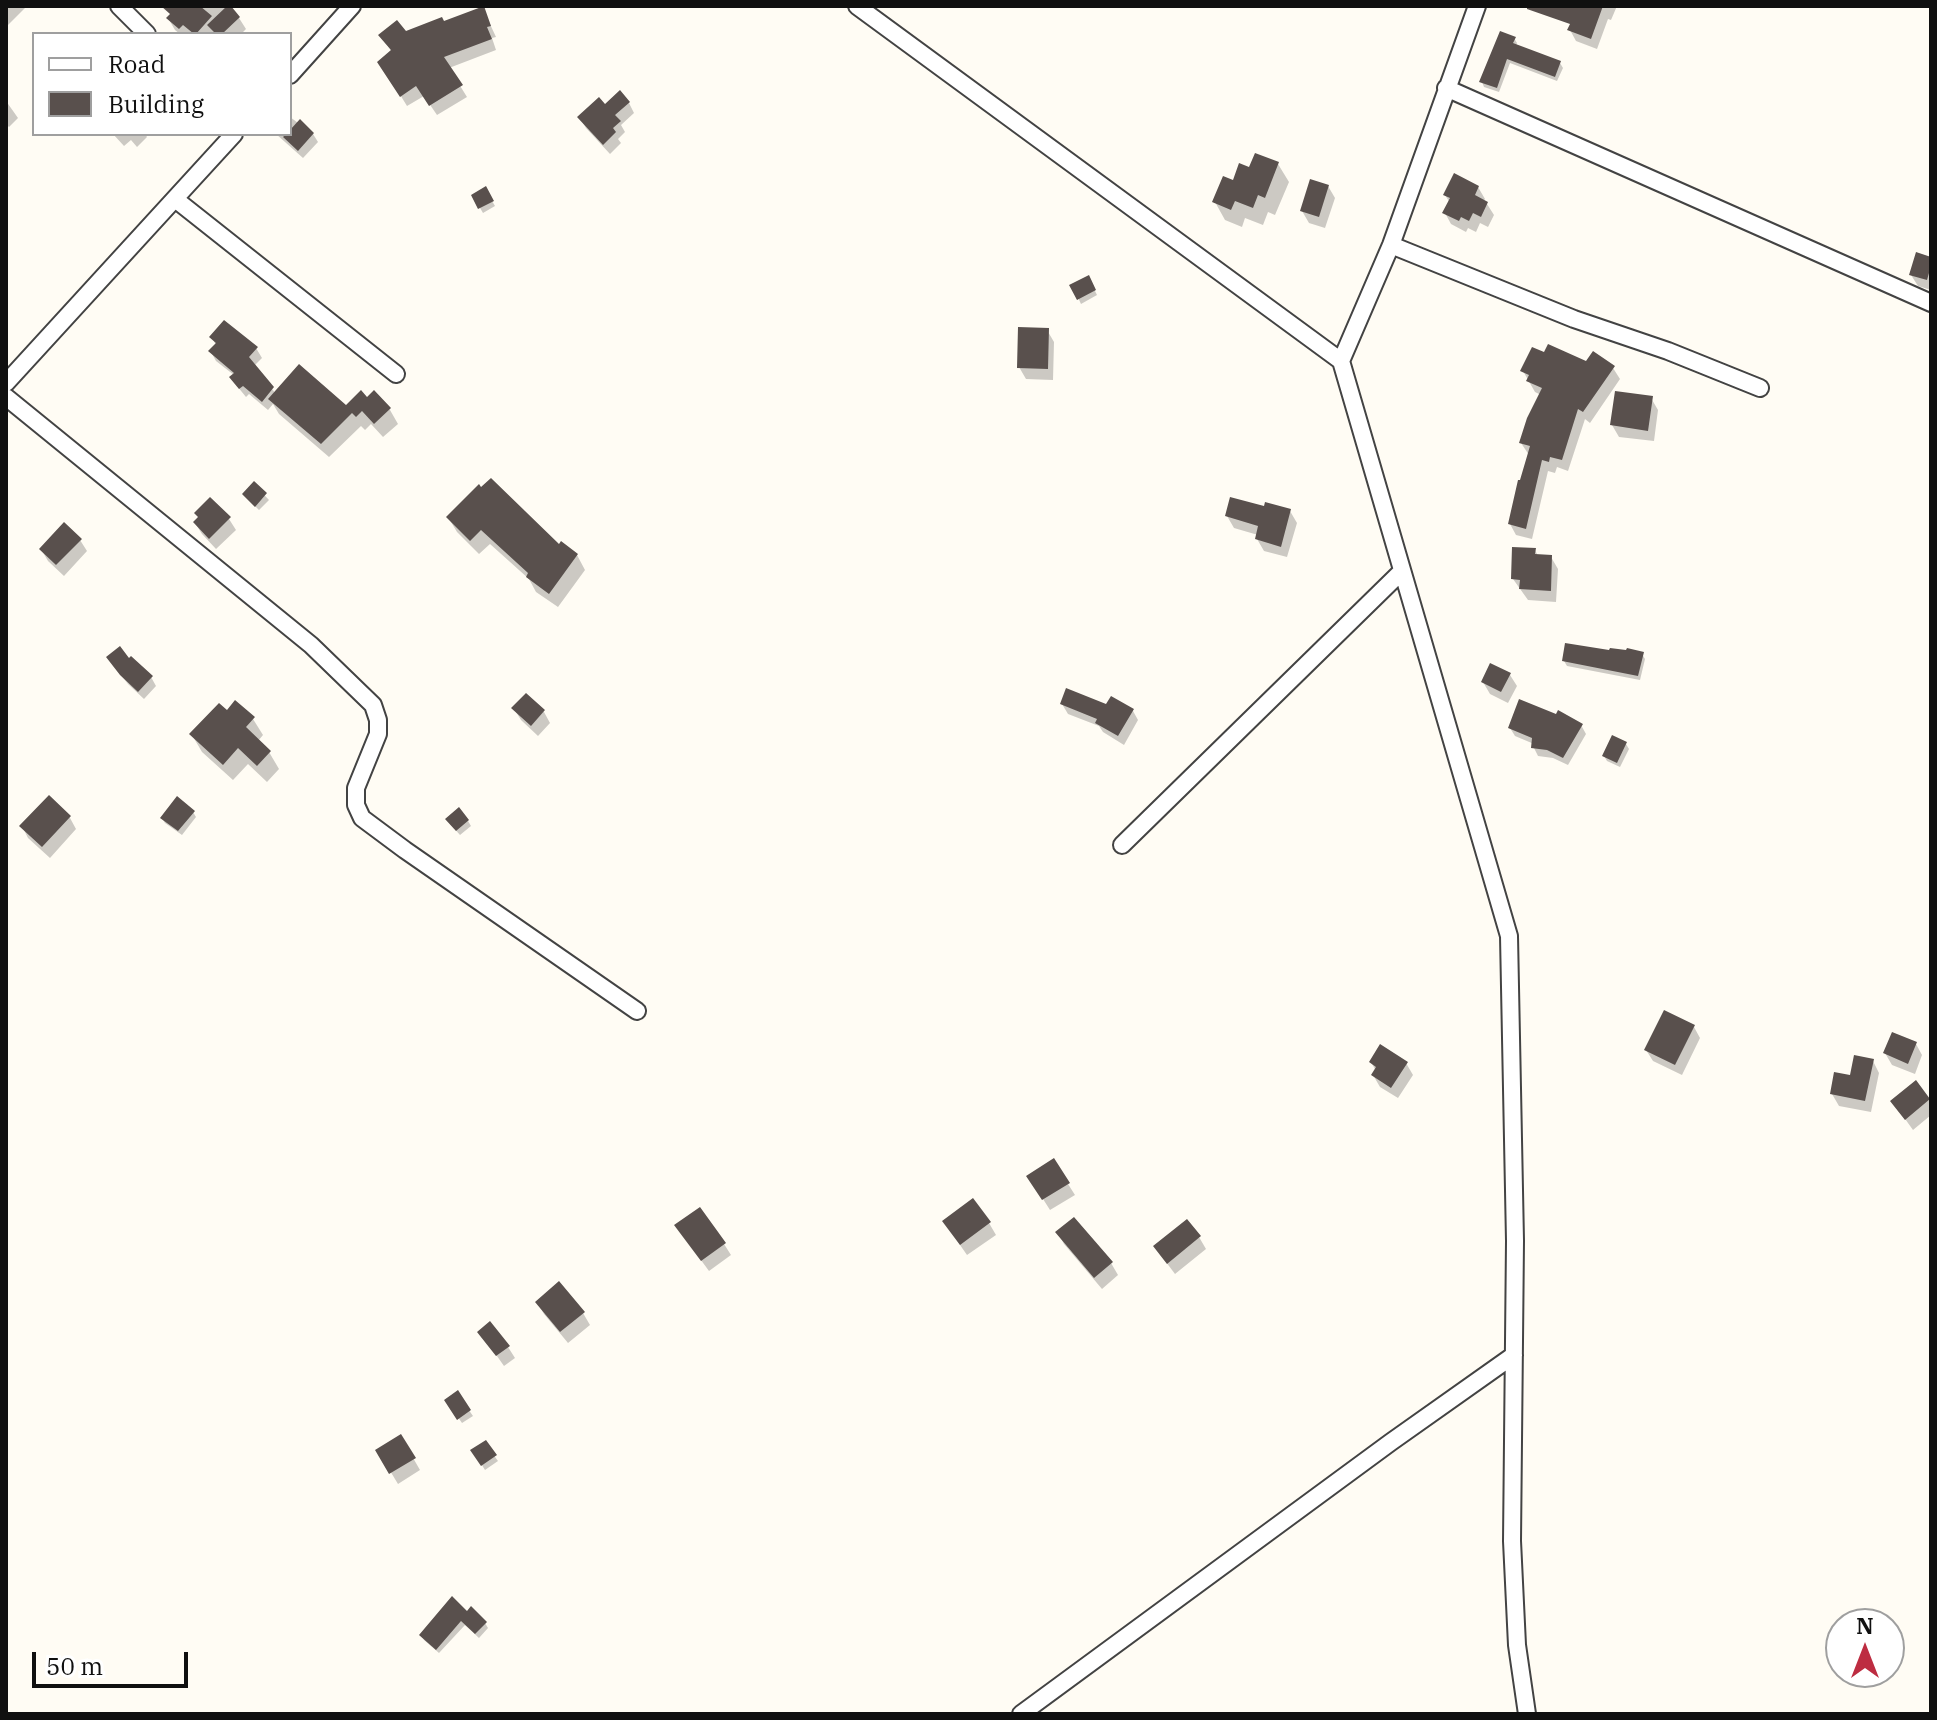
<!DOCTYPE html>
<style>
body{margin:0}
#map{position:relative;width:1937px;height:1720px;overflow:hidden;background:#fffcf4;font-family:"IBM Plex Serif",serif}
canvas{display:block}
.frame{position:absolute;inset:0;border:8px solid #101010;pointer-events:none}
.legend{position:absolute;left:32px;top:32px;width:260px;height:104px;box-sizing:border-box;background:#fff;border:2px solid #9f9f9f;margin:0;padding:10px 14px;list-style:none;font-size:24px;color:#101010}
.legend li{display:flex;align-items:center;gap:16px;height:40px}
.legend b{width:40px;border:2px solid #9f9f9f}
.north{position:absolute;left:1825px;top:1608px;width:80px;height:80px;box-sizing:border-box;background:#fff;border:2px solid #9f9f9f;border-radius:50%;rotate:0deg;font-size:22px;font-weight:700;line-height:32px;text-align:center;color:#101010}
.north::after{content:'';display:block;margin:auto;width:28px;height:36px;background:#bd2c41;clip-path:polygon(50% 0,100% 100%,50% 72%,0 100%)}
.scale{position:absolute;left:32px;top:1652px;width:156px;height:36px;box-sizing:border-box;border:4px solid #101010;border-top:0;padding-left:10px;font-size:24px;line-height:28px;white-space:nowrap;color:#101010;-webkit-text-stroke:6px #fff;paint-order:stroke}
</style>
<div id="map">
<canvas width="1937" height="1720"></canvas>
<div class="frame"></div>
<ul class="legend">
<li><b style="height:10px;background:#fff"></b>Road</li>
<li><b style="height:22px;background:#59504d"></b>Building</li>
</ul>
<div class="north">N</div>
<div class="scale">50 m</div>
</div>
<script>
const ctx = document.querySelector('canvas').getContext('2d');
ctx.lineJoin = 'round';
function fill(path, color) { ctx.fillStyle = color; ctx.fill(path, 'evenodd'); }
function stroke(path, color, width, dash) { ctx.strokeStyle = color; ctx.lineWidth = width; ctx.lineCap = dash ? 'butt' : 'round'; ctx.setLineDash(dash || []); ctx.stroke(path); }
const shadow = new Path2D(`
 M6,6H27L6,27Z
 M165,6H228L239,18L246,29L241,34H180L175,30L168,18L172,14Z
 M1576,6H1617L1611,20L1608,19L1597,49L1576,41L1570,30Z
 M483,9L496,37L492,38L496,50L449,68L467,97L437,115L424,96L407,106L380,62L392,52L381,36L439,72L444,23Z
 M1514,38L1517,43L1516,46L1560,63L1563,68L1557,81L1510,63L1499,92L1484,87L1482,82Z
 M6,101L18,118L9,127L6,124Z
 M629,103L634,113L621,125L625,132L618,139L621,143L610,154L586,128L580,118L605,107Z
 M290,117L313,134L318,142L303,158L276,134H290Z
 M113,134H145L147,137L137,147L131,140L124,146Z
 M1278,164L1289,182L1275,215L1268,212L1263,225L1245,218L1242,227L1225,220L1215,202L1234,182L1251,170Z
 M1328,186L1335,198L1325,228L1309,223L1302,211Z
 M1478,187L1485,199L1483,202L1487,204L1494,215L1488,227L1480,223L1476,232L1468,228L1466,232L1451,224L1445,213L1450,203L1445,195Z
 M485,189L495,206L483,213L473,196Z
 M1931,259V290L1918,286L1911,275Z
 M1088,277L1097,295L1081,304L1072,285Z
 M1047,330L1054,342L1053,380L1026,379L1019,367Z
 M212,338L256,348L262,358L254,366L276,394L346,407L367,400L374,393L390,410L398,424L383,437L371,424L365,430L361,426L329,457L279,414L273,404L268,410L249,394L246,397L237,386L234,375L216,361L211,352L216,345Z
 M1587,364L1613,368L1620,379L1590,423L1585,419L1568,471L1557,467L1555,473L1548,471L1532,539L1516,535L1510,524L1529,455L1521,443L1541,395L1535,392L1523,371Z
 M1651,398L1658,410L1654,441L1619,437L1612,425Z
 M254,484L269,500L259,510L244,495Z
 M210,500L229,519L236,530L216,549L202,534L195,523Z
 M1265,509L1290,511L1297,523L1287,557L1264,551L1257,539L1258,535L1234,528L1227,516Z
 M448,517L560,547L577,555L585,570L558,607L536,592L529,579L490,544L479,554L457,532Z
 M80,540L87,551L64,576L48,561L41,549Z
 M1535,550L1538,556L1551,557L1558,569L1556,602L1528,600L1513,579Z
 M1642,654L1645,659L1640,680L1567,666L1564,661Z
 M129,660L151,677L156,686L144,699L128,684L114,666Z
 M1510,675L1517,686L1508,703L1490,694L1483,682Z
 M526,695L544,712L550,723L538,736L521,720L514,709Z
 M1062,704L1107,706L1133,711L1138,720L1124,745L1103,732L1099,726L1068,714Z
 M227,713L253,719L263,735L258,741L269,752L279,769L267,782L248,764L233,780L202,752L192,735Z
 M1581,725L1586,734L1568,765L1553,758L1538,756L1534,748V744L1515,736L1510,728Z
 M1626,744L1629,749L1620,767L1607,761L1604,756Z
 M49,798L70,818L76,829L50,858L28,838L22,826Z
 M193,812L196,817L182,835L165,823L162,818Z
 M468,821L471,826L460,835L451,825Z
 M1694,1027L1700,1038L1682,1075L1653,1061L1646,1050Z
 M1916,1044L1922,1055L1915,1074L1892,1065L1885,1053Z
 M1873,1061L1879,1073L1871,1112L1839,1106L1832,1094Z
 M1371,1062L1406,1063L1413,1075L1398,1098L1380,1087L1373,1075L1376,1071Z
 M1929,1100L1931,1104V1115L1913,1130L1893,1102Z
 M1068,1184L1075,1195L1050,1210L1036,1188Z
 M1074,1219L1111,1263L1118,1275L1102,1289L1064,1244L1058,1233Z
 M944,1222L989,1223L996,1235L967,1255Z
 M684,1237L724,1244L731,1255L709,1271Z
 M1199,1237L1206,1249L1175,1274L1163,1258Z
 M559,1284L583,1313L590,1325L568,1343L544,1314L537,1302Z
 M480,1332L508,1347L515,1358L504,1366Z
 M457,1393L473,1416L462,1423L446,1400Z
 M401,1437L420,1470L398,1484L378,1451Z
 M485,1443L498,1461L485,1470L473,1451Z
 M467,1614L485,1623L488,1628L479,1638L465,1625L439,1653L424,1640L421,1635Z`);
const building = new Path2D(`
 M161,6H200L212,16L196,34H194L183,25L179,29L166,18L170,14Z
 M227,6H231L240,17L222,34H216L207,25Z
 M484,6L491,26L487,27L492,39L444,57L463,85L429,106L416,86L400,97L377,62L391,50L378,35L397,20L406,31L442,17L444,21Z
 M1527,6H1603L1591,39L1567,30L1570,24L1527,9Z
 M1500,31L1516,37L1513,43L1561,61L1555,77L1507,59L1497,88L1479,82Z
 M620,90L630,102L615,115L621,121L613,128L616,132L603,145L577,117L599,97L605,104Z
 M300,119L314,133L298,151L283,137L286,134H290V130Z
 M1255,153L1279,162L1265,198L1258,195L1253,208L1235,201L1231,210L1212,202L1223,176L1233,180L1239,163L1249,167Z
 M1454,173L1479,186L1475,195L1488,202L1481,217L1473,213L1469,221L1461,217L1459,221L1442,213L1450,198L1443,195Z
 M1310,179L1329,185L1319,217L1300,211Z
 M486,186L494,201L478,209L471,195Z
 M1916,252L1931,257V266L1927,280L1909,275Z
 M1089,275L1096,290L1077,300L1069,285Z
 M224,320L258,347L249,357L274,387L262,402L243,386L239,389L229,377L234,373L208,351L216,343L209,337Z
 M1018,327L1049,328L1048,369L1017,368Z
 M1548,344L1586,361L1593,351L1615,366L1583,412L1578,409L1562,460L1550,457L1549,462L1542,460L1526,529L1508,524L1518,480H1520L1530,446L1519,443L1527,418L1542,388L1526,381L1529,375L1520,371L1532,347L1544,352Z
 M299,364L346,405L361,390L367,397L374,390L391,408L374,424L362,411L356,417L352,413L321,444L268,399Z
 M1615,391L1653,396L1648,431L1610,425Z
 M491,478L559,544L561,541L578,554L549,594L526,577L528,573L481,530L470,541L446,517L479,484L481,487Z
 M254,481L267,493L255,507L242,494Z
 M210,497L231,517L209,539L193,522L198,517L194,513Z
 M1230,497L1264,506L1265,502L1291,509L1281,547L1255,539L1258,526L1225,516Z
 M64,522L82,539L56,565L39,549Z
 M1512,547L1536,548L1535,554L1552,555L1551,591L1519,589L1520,580L1511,579Z
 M1565,643L1609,650L1610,648L1626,650L1627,648L1644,652L1638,676L1562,661Z
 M120,646L129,658L131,656L153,676L138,692L120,675L106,657Z
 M1490,663L1511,673L1501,692L1481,682Z
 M1066,688L1106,704L1111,696L1134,709L1118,736L1095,723L1097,719L1060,704Z
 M526,693L545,710L531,726L511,708Z
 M1519,699L1556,714L1558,710L1583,724L1563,758L1547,750L1531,748L1532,738L1508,728Z
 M235,700L255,717L246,727L271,751L257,766L238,748L223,765L189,734L219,703L227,710Z
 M1612,735L1627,742L1617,763L1602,756Z
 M49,795L71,816L42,847L19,826Z
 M177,796L195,811L178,831L160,818Z
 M459,807L469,820L456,831L445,819Z
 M1664,1010L1695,1025L1675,1065L1644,1050Z
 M1892,1032L1917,1042L1908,1064L1883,1053Z
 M1380,1044L1408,1062L1391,1088L1371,1075L1376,1067L1369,1062Z
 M1854,1055L1874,1059L1865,1101L1830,1094L1834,1072L1850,1075Z
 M1916,1080L1930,1099L1905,1120L1890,1101Z
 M1054,1158L1070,1183L1042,1200L1026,1176Z
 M973,1198L991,1222L960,1245L942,1221Z
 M700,1207L726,1243L701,1261L674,1225Z
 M1074,1217L1113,1262L1094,1278L1055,1232Z
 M1187,1219L1201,1236L1167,1264L1153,1246Z
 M559,1281L585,1312L560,1332L535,1302Z
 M490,1321L510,1346L496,1356L477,1332Z
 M458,1390L471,1410L457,1420L444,1400Z
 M401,1434L416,1458L389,1474L375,1450Z
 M486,1440L497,1455L481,1466L470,1450Z
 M452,1596L467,1611L471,1606L487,1622L475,1634L461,1621L436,1650L419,1635Z`);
const minor = new Path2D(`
 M119,6L147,34
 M857,6L1341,361L1509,936L1515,1241L1512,1541L1517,1645L1527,1714
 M290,75L352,6
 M1446,88L1931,303
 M175,199L396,374
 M1391,245L1574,319L1668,351L1760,388
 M1341,361L1391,245L1477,6
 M6,383L234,134
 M6,397L311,645L373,705L378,720V734L356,788V805L362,818L405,850L637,1011
 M1122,845L1402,571
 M1021,1714L1391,1442L1514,1355`);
fill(shadow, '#0003');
fill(building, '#59504d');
stroke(minor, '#434343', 20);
stroke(minor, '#fff', 16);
</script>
